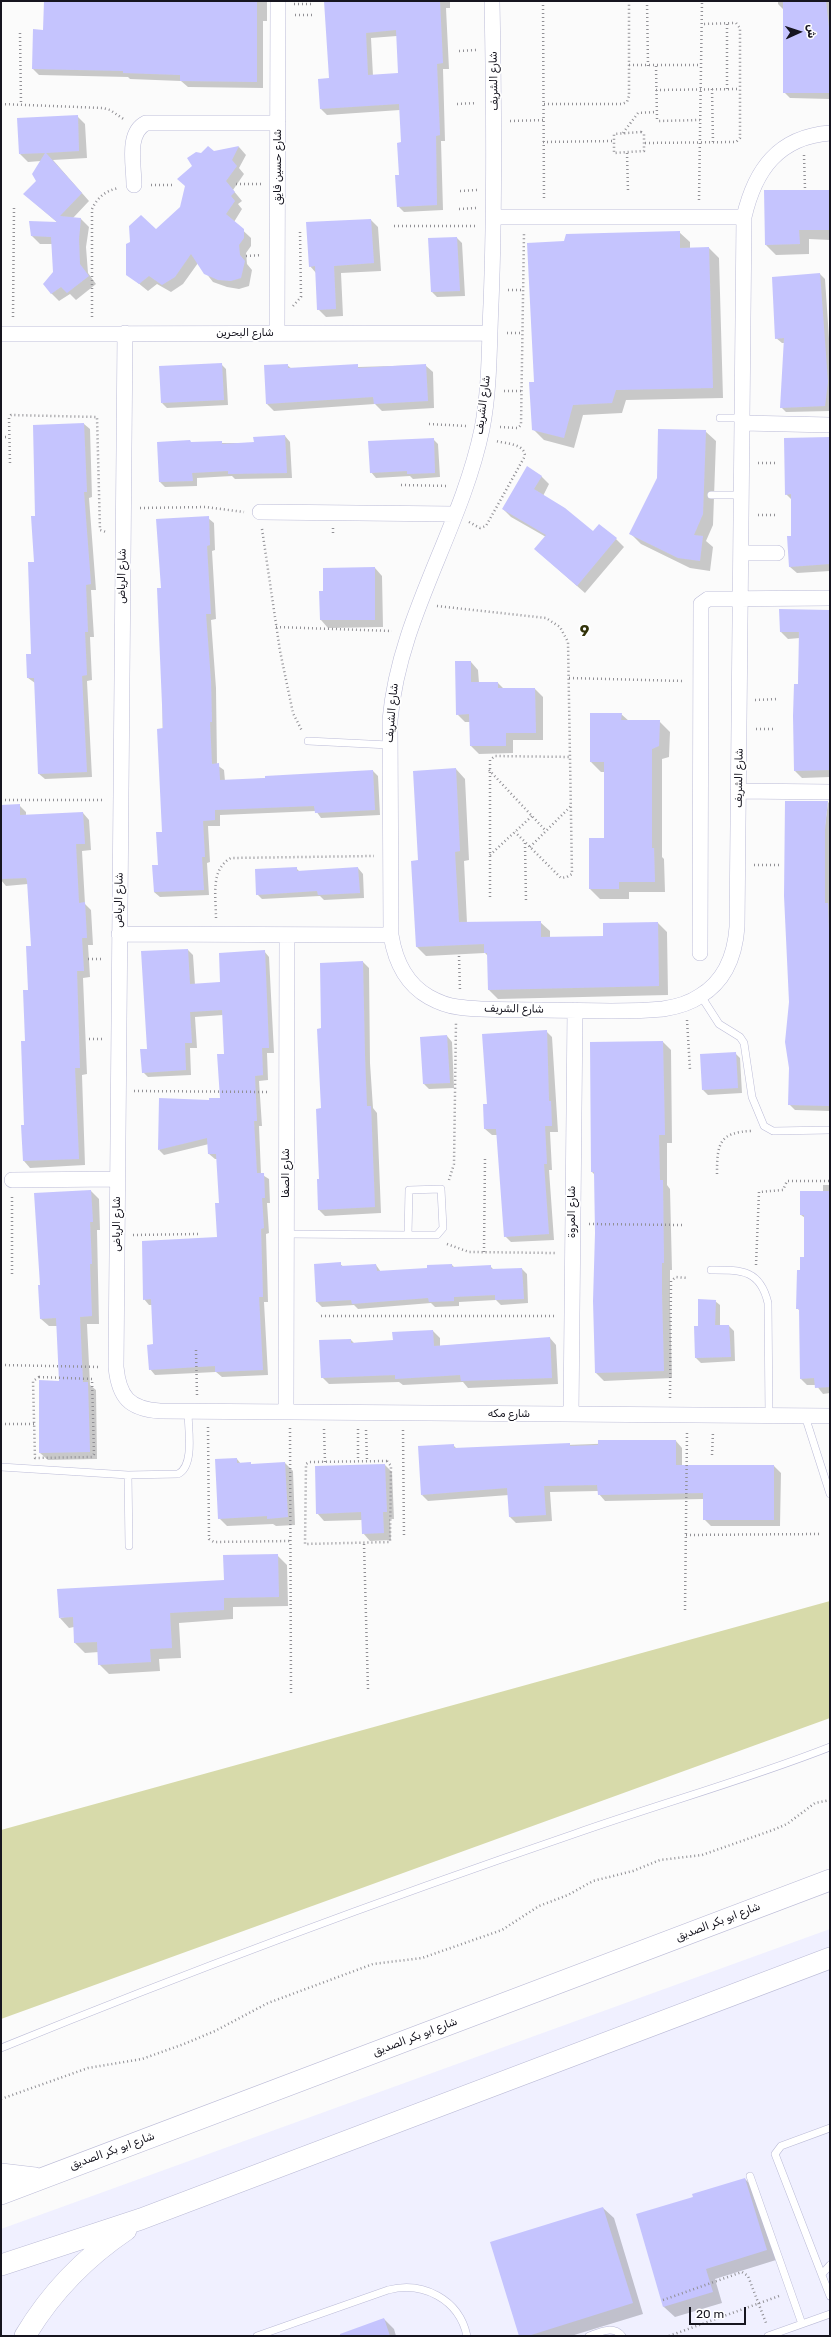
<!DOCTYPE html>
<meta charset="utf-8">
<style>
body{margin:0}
#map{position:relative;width:831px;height:2337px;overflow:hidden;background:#fbfbfb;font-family:Rubik,"Noto Sans Arabic",sans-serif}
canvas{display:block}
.frame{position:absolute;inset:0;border:2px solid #16151f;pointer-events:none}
.north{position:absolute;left:779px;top:12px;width:40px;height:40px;-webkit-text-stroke:3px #fff;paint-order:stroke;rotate:87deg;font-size:11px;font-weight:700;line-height:16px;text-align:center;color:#16151f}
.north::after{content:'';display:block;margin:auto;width:14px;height:18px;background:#16151f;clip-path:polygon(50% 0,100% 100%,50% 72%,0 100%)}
.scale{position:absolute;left:689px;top:2307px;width:57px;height:18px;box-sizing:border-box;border:2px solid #16151f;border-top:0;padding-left:5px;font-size:12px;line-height:14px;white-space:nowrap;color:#16151f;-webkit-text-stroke:3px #fff;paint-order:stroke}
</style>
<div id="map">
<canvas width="831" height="2337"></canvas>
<div class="frame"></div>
<div class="north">ش</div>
<div class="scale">20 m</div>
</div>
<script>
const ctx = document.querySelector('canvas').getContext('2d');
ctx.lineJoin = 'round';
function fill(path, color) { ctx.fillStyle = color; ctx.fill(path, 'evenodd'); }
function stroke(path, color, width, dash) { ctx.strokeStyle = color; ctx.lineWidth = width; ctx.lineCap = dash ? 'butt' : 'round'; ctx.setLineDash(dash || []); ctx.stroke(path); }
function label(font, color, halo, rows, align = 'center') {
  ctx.font = font + ' Rubik,"Noto Sans Arabic",sans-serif'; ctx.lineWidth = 3.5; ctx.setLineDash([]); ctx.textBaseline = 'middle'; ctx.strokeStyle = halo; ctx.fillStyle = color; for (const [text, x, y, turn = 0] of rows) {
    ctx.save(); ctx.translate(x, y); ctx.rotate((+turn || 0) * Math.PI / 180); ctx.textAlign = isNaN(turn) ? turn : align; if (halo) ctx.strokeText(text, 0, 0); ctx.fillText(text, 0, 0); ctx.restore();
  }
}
const built = new Path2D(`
 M830,1929V2336H1V2229Z`);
const green = new Path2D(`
 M830,1601V1718L1,2019V1830Z`);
const shadow = new Path2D(`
 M45,1H267V21H263V88L188,87L181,81L130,79L128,77L39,75L33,69L44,31Z
 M325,1H450V8H446L449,69H443L445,141H441L443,210L404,212L398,206L402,143L400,110L327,115L321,109L330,79ZM397,36L399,74L373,76L371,38Z
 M778,1H830V99L790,98L784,92V10L778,4Z
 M77,116L85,124L87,158L53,160L89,201L73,218L81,219L89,227L86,247L88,273L96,284L76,300L70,294L59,301L51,293L54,272L53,244H40L32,236L58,223L24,194L37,181L41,161L28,162L20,154Z
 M239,147L246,155L239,168L244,174L233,190L242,201L238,204L242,209L234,222L251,238V246L246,253L247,264L252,270L249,286L239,289L227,287L213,282L198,263L183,284L171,292L157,284L148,291L127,274L156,230L181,207L194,166L202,154Z
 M830,191V240L809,239V254L776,255L766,245Z
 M371,220L378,227L381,271L341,273L343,316L326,317L318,309L316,273L310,266Z
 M679,232L690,242V248H709L719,258L723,398L626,400L622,413L583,415L574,448L544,440L533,429L535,383Z
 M457,238L462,243L465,296L437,297L432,292Z
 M820,274L825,279L830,353V411L786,412L781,407L785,343H782L776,338Z
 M221,364L226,369L228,405L167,408L162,403Z
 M287,365L292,369L425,365L433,372L434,408L382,411L375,404L274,411L267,404Z
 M84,424L90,429L92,497L89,498L96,590H91L94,637H90L92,680L87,681L92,777L45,779L39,774L35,683L28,678L32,655L36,517L34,426Z
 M705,431L716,441L713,525L706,541L713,547L710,571L690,568L641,544L631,534Z
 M285,436L290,442L292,478L235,479L232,476L197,478V486L165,487L160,482L158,443H255Z
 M830,438V571L797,573L790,567L788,537H792V500L786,494Z
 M433,439L438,444L440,477L413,479L410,476L376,478L371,472Z
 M541,476L549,484L543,496L593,532L616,539L624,547L585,593L535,549L546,537L511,517L503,509Z
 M208,518L214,523L215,550L212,551L216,619L211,620L216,688L217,765L224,770L225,781L373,771L378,776L380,815L321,818L316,811L220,815V826H208L210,862L207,863L209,895L160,897L154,892L163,833L162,589Z
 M375,568L382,576L383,627L328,628L321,620L324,592Z
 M830,611V777L802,778L795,771L800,638L788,639L781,632Z
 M471,662L478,670L479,683H498L504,689H535L543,697V740H513V753L479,754L471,746L470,722H465L457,714Z
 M591,714H621L629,721H659L670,732L669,757L662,759V857L664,859L665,892H629V899H600L590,889L605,839V772H601L591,762Z
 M456,769L465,779L469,860L464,861L467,923L540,922L550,931V938L604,937L658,923L667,932L668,995L498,999L489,990L488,956L485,953L426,956L417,947L419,861Z
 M828,802L830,804V1111L795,1110L789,1104Z
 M19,805L26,812V816L83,813L89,820L91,850L82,851L85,904L91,910L93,945H88L90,977L83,978L87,1074L82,1075L85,1165L30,1168L24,1161L22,1126H25L26,1042L32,946L28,884L6,886L1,880V806Z
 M296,868L300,872L358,868L363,874L364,898L324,900L320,896L262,899L257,894Z
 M188,950L193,955L195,985L222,983L264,951L269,957L274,1053H267L268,1080L259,1081L262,1126H259L261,1174L269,1179L270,1203H267L269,1233L266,1234L268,1302H264L268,1375L222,1377L216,1372L155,1375L150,1369L154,1345L152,1305H149L144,1299L218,1238L220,1204L217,1159H215L209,1154V1144L164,1155L159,1150L210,1101L221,1099L225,1055L223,1015L195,1017L197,1048H190L191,1075L148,1077L143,1072L148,1050Z
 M363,962L369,968L370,1063L373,1108L377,1113L381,1213L325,1216L319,1210L318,1180H320L322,1109Z
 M546,1031L552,1037L558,1132H550L552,1170H549L554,1240L511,1242L505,1236L498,1135H492L485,1129L488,1105Z
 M447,1036L452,1042L454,1088L429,1089L424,1084Z
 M663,1042L671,1050L672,1143H667V1185L670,1189L672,1270H670V1303L672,1378L604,1381L596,1373L595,1175L592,1172Z
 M735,1053L740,1058L742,1093L708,1095L703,1090Z
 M823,1185H830V1393L823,1394L816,1385H807L801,1379L800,1311L797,1308L801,1271L805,1258V1218L801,1215L823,1192Z
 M91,1191L99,1199L100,1230H97L99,1324H87L90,1385L96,1390L97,1459L48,1460L40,1453L60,1382L57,1326H49L41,1319V1286Z
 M340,1264L344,1267L376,1265L381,1272L428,1269L452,1265L455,1268L490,1266L494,1270L522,1269L527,1274L528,1303L501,1305L496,1300L459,1302V1306L435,1307L431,1303L358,1309L354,1305L322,1307L317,1302Z
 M715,1301L720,1305V1326H729L734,1331L735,1361L701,1363L696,1358L699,1327Z
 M433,1331L440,1338V1346L550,1338L556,1345L558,1384L468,1388L463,1382L403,1385L399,1382L329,1384L322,1377L351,1340L354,1343L394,1341Z
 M676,1441L682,1448V1466H774L781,1473L780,1526H711L704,1519V1499L605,1501L599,1494L598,1491L550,1492L552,1521L516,1523L510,1517L509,1495L428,1501L422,1495L453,1445L457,1449Z
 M237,1459L241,1464L250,1463L252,1465L285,1463L293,1471L295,1525L276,1526L273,1524L227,1526L219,1518Z
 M385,1465L392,1472L394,1519H390L391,1540L370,1541L363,1533L362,1520L324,1521L317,1513Z
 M277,1555L287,1565L288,1606L233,1607V1619L179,1623L181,1658L159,1659L160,1671L109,1674L99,1664V1652L85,1653L75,1643L74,1627L69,1628L60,1618L225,1581Z
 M745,2179L756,2190L776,2260L715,2279L722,2303L675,2317L664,2307L694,2198Z
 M603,2208L614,2218L643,2314L571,2336H520Z
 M384,2319L394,2329L396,2336H338Z`);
const building = new Path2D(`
 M44,1H257V82L180,81V75L123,73V71L32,69L33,29L43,30Z
 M324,1H440L443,63L437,64L440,135L436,136L437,205L397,207L395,175H399L397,143L401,142L399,104L320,109L318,79L329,78ZM396,30L398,73L368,75L366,33Z
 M783,1H826L830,36V93H783Z
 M78,115L79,151L46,153L82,193L60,216L81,218L79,239L80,264L89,276L67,293L61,287L51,294L43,284L53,272L51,237L31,236L29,221L57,222L23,194L36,181L32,174L45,153L19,154L17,118Z
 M208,146L214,151L239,146L232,160L237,166L226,181L235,192L231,196L235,201L226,214L244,229V238L239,245L240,255L245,261L241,278L231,281L218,280L204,274L191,254L175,277L162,285L149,276L139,284L126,275V244L130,242L129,226L141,215L156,229L180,207L185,186L177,179L192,166L187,158L196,152L201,153Z
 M764,190H830V230H799L800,244L765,245Z
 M371,219L374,263L334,266L336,309L317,310L315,266L309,267L306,222Z
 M680,231V248L709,247L713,388L616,390L612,403L573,405L564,438L532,430L529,382H534L527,243L564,241L566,234Z
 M457,237L460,291L431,292L428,238Z
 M820,273L828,382L825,406L780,408L784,338L775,339L772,277Z
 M222,363L224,400L161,403L159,366Z
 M288,364V368L358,364V368L426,364L428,401L374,404L373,397L266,404L264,365Z
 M84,423L87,492H84L91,584L86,585L88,632H85L87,675L82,676L87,772L38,774L34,678H27L26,654H31L28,562H34L31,516H35L33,425Z
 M658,429L706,430L703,514L694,535L703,536L700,561L678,558L629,534L657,478Z
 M285,435L287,473L228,474V471L192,473L193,481L159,482L157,442L190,440L191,442L222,441V444L254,442L253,437Z
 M830,437V564L789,567L787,536H791V494L785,495L784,438Z
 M434,438L435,473L407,474V471L370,473L368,441Z
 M527,466L542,476L534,489L565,508L593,531L599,524L617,538L577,586L534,549L546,535L502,509Z
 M209,516L210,545L207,546L211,614H206L211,681L212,722H210L212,764L219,763L220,780L265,778V776L373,770L375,810L315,813L314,806L215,810V820L203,821L205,857H202L204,890L154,892L152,865H158L156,832H162L157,729L163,728L157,588H161L156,519Z
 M375,567V620H320L319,591H323V568Z
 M779,609L830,610V770L794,771L793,716L794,684H798L799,632H780Z
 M455,661H471V682H498V688H535L536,733H506V746H470L469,714L456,715Z
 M590,713H622L621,720H660L659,746L652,749V848H654L655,882H619V889H589V838H604V762H590Z
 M456,768L460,851L455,852L459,922L541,921V937L603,936V923L658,922L659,986L488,990L487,953H484V944L416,947L411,861L418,860L413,771Z
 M785,801H828L825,829V903H828L829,930L830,1106L788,1105L789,1068L785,1042L789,1002L784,896Z
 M20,804V815L83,812L85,844H76L79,903L85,902L87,938H82L84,971H77L80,1068H75L79,1159L23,1161L21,1125H24L21,1041H25L23,990H28L26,946H31L27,881L26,878L1,879V805Z
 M297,867V871L358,867L360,893L318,895L317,891L256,895L255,869Z
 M188,949L190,984L220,982L219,953L265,950L269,1048H262L263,1075L255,1076L257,1121H254L257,1173H264L265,1198H262L264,1228L261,1229L263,1297H259L263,1370L215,1372V1366L149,1370L147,1345L153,1344L151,1299L143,1300L142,1241L217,1237L215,1203H219L216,1154H208L207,1138L158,1150L159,1098L209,1100V1098H220L217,1054H224L222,1010L190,1012L192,1043H185L186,1070L142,1073L140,1049H147L141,951Z
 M363,961L365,1056L367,1106H371L375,1207L318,1210L317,1179H319L316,1109L321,1108L317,1029L321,1028L320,963Z
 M547,1030L549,1101H551L552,1126H545L547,1164H544L549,1234L504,1237L496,1129H484L483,1104H487L482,1034Z
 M447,1035L450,1083L423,1084L420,1037Z
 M663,1041L665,1135H659L660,1180H663L664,1263H662V1295L664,1371L595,1373L593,1301L595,1233L594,1172H591L590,1042Z
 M736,1052L738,1088L702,1090L700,1054Z
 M91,1190L93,1222H90L92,1264H90L92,1316L80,1317L83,1382H88L90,1452L39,1453V1380L59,1381L56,1318L40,1319L38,1285H40L34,1193Z
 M800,1191H830V1387L815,1388L814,1378L800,1379L799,1309H796L797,1270H800V1257H804V1215H800Z
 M341,1262V1266L376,1264L377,1271L427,1268V1265L452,1264V1267L491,1265V1269L522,1268L524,1299L495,1300V1295L454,1297V1301L429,1302L428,1298L352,1304L351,1300L316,1302L314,1264Z
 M698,1299L716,1300L715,1325H729L731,1357L695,1358L694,1326H698Z
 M433,1330L434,1346L550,1337L552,1378L461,1381L460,1375L395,1379V1375L321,1378L319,1340L351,1339V1343L393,1340L392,1332Z
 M598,1440H676V1465H774V1520H703V1493L598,1495L597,1485L544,1486L546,1515L509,1517L507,1488L421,1495L418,1446L454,1444V1448L570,1443V1446L598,1445Z
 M237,1458V1463L251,1462V1464L285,1462L288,1517L267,1519V1516L218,1519L215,1459Z
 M385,1464L387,1512H383L384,1533L362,1534L361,1512L316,1514L315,1466Z
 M278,1554L279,1597L224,1598V1610L170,1613L172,1648L150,1649L151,1662L98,1665L97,1642L74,1643L73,1617L59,1618L57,1589L224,1580L223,1555Z
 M745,2178L767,2250L706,2269L713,2292L663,2307L636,2214L693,2197L692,2194Z
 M603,2207L633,2303L528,2336H519L490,2242Z
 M384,2318L390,2336H340V2334Z`);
const path = new Path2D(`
 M543,1L544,201
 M647,1L648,66
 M294,4H311
 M295,15H312
 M727,24V89
 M20,33L21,104
 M459,51L477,50
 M629,65H701
 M656,66L657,119L659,121L700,120
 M712,89L713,143
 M656,90L740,89
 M1,104L103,108L110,110L125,120
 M457,104L477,103
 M544,104H622L627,102L629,96V1
 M510,121L544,120
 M641,132L644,134V151L614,153V134Z
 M623,133L638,113L656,112
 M543,142L613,141
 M645,143L736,142L740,138V28L736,23L702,24
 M627,153L628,191
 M804,155L805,189
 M236,184H261
 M151,185H174
 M460,191L477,190
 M699,200L702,1
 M459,209L477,208
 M394,226H477
 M246,256L261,255
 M508,290H523
 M293,306L301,297L300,231
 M13,317L14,208
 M92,317V209C97,198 105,191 118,188
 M507,333H523
 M504,391H522
 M429,424L467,426
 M500,427L518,428L521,425L524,233
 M1,437H9
 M10,463L9,418L11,415L97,417L100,530L106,532
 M758,463H776
 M401,485L449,486
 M140,508L206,507L244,512
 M758,515H775
 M469,522L480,528L486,526L525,456C524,443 506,444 496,441
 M333,528V536
 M262,529L280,651L293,713L302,731
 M437,606L546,618L560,627L568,642L572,874L567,877L561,878L515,832
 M276,627L392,631
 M569,678L683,681
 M755,700L778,699
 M756,729H775
 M489,770L546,831
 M1,800H104
 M525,843L526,902
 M530,847L571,806
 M490,855L532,816
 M754,865H779
 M490,897V760L495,756L571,757
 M216,918C216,897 210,869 231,858L374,856
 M459,956L460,991
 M88,959H103
 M687,1020L690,1070
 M89,1039H102
 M134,1091L269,1092
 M717,1174C717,1144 719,1132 752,1131
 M449,1180L454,1164L456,1022
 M589,1224L682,1225
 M133,1235L198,1234
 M447,1244L469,1252L556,1253
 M484,1252L485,1157
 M756,1265L759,1192L783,1190L787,1181H830
 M12,1274V1196
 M321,1316H555
 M196,1350L197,1395
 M1,1365L100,1367
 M39,1377L92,1379L94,1454L92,1457L35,1458L33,1381Z
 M670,1398L671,1281L676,1277L688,1278
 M1,1424H34
 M208,1427L209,1539L214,1542L290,1541
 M290,1428L291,1694
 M324,1429L325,1462
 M358,1429V1461
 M366,1430L367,1461
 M403,1430L404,1538
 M712,1455L713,1432
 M387,1461L391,1466L390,1542L305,1544L306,1464L309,1462Z
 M686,1535L820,1534
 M364,1544L368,1689
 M685,1610L687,1432
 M1,2099L88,2068L142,2059L184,2044L215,2031L268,2003L373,1964L422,1958L502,1930L539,1906L568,1895L593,1881L633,1871L660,1860L702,1855L773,1830L787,1824L815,1803L830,1800
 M663,2300L742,2272L748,2276L766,2323
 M669,2336L779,2296`);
const lane = new Path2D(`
 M720,418H743
 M711,495H742
 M308,741L389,745
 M701,996L719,1024L740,1037L744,1043L752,1097L764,1126L773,1131L830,1130
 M286,1234L408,1235L409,1190L441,1189L443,1228L437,1235H408
 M711,1270C741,1270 760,1269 768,1303L769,1416
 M805,1416L830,1494
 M1,1467L128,1475L178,1474C195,1466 188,1428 188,1412
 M128,1475L129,1546
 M1,2048C190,1971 381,1900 574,1834C659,1804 746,1780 830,1747
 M830,2128L781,2146L775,2154L830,2296
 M750,2176L802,2324
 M822,2274L830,2265
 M257,2336L388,2290C423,2281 459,2299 467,2336
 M589,2336C600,2332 613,2325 622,2336
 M768,2336L830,2314`);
const street = new Path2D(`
 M492,1C494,102 495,203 491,304C489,345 490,388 482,429C461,530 399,617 390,720L391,935C395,960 406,984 429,997C438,1002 448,1006 458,1007C485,1011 514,1009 542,1010C582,1010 624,1013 663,1009C676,1007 690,1003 700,996C725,981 735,955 737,927L744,217C755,170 778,137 830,133
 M134,185C134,165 126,133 146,123H278
 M494,217H744
 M125,333L116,1367C119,1397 129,1409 160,1411L830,1416
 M277,333L278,1
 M1,334L490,333
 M743,423L830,425
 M260,512L455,514
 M741,553H777
 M738,791L830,792
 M119,934L391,935
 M700,953L701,604L708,599L830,598
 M12,1180L117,1179
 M286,1412L287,935
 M571,1414L575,1010`);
const secondary = new Path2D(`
 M1,2174L35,2178
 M1,2194L830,1880
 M1,2265L141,2219L830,1958
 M25,2336C50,2294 86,2257 126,2230`);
const streetNames = [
 ["شارع الشريف",494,81,-91],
 ["شارع حسين فايق",278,167,-90],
 ["شارع البحرين",245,333],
 ["شارع الشريف",483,405,-83],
 ["شارع الرياض",122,576,-89],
 ["شارع الشريف",392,713,-85],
 ["شارع الشريف",739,778,-89],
 ["شارع الرياض",119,900,-89],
 ["شارع الشريف",514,1009,1],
 ["شارع الصفا",286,1173,-90],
 ["شارع المروة",572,1212,-90],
 ["شارع الرياض",117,1224,-90],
 ["شارع مكه",509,1414],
 ["شارع ابو بكر الصديق",718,1922,-21],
 ["شارع ابو بكر الصديق",415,2037,-21],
 ["شارع ابو بكر الصديق",112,2151,-20]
];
const districtNames = [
 ["9",585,632]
];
fill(built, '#f0f0ff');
fill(green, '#d7daaa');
fill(shadow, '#0003');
fill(building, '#c5c4fe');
stroke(lane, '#bbbbd7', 8);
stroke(street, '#bbbbd7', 16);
stroke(secondary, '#bbbbd7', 22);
stroke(path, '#919095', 2.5, [1, 3]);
stroke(lane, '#fff', 7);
stroke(street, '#fff', 15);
stroke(secondary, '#fff', 21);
label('11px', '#16151f', '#fff', streetNames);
ctx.letterSpacing = '1px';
label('bold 15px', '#323309', '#fff', districtNames);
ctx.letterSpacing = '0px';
</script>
